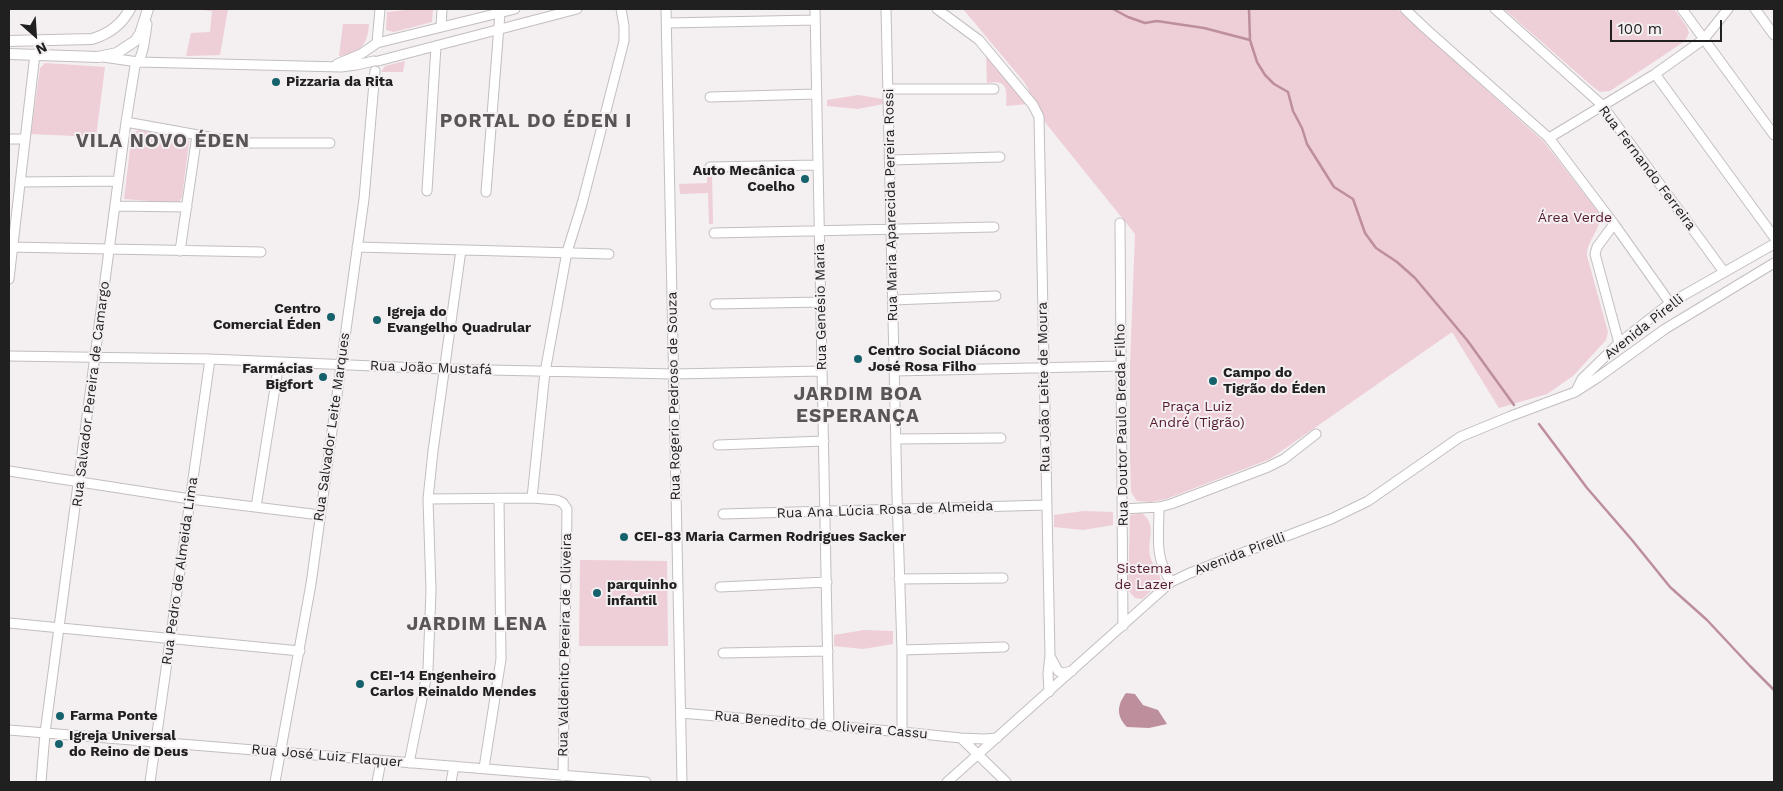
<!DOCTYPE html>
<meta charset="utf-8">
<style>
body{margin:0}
#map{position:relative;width:1783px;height:791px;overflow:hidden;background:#f4eff0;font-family:"Work Sans",sans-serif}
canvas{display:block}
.frame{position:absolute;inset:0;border:10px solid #212020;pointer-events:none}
.north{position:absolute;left:10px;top:10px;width:50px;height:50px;-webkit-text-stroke:4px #f4eff0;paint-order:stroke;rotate:154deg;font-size:14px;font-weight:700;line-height:20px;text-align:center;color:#212020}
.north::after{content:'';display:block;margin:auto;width:18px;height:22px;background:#212020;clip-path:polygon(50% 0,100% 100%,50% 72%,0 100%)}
.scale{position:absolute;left:1610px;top:20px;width:112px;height:22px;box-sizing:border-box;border:2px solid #212020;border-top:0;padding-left:6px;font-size:15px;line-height:18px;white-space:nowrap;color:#212020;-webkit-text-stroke:4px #f4eff0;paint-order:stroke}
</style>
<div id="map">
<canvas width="1783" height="791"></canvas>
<div class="frame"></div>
<div class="north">N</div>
<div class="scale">100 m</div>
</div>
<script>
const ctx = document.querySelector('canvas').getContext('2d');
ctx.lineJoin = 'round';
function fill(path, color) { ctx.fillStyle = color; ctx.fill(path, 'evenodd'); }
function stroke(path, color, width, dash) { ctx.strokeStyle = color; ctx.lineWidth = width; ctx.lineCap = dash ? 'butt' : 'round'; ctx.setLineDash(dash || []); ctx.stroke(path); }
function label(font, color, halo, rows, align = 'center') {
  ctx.font = font + ' "Work Sans",sans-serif'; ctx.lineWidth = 4; ctx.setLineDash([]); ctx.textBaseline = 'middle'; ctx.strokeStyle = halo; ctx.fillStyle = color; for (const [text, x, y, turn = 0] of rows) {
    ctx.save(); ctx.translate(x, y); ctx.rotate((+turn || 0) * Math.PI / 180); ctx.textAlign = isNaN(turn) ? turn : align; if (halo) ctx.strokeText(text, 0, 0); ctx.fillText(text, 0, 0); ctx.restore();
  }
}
const green = new Path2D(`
 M194,9H228L220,55L186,56L191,33L210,32L212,11Z
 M416,9H433L432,22L394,32L386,30L387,12Z
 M963,9H1397L1544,142L1599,213C1603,229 1586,240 1587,256L1608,332L1606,340L1573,376L1547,394L1499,408L1452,332L1270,459L1166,499L1151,502L1137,501L1131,492L1130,457V364L1135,234L1044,121L1025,83Z
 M1504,9H1674L1687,27L1689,33L1685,41L1610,91L1600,92L1592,86Z
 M343,24H369C368,45 360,53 339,56Z
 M986,54L1028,104L1006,106C1007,90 1008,79 987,83Z
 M405,61L403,72H381L385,66Z
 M45,63L105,67L96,137L31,134L40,68Z
 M858,95L883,99V104L858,109L827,106V100Z
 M139,130L188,139L189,141L182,197L180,201L175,203L124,199L132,133Z
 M707,173H712L713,224H709L708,193L680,194L679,184L707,183Z
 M1084,511L1113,512V525L1083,530L1054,527V515Z
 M1142,513C1159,527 1145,542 1151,559C1154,567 1160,573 1161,582L1142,599L1135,598L1128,590L1130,515Z
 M580,560L667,561L668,646H579Z
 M864,630L893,631V644L863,649L834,646V635Z`);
const water = new Path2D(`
 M1126,693L1135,694L1143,705L1158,710L1167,724L1149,728L1127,727C1116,716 1117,705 1126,693Z`);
const stream = new Path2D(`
 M1113,9L1128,17L1145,23L1157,21L1204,28L1250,40
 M1249,9L1250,40L1257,62L1265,75L1274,84L1288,92L1293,111L1302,128L1307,144L1334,187L1353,199L1365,233L1376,248L1397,262L1415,278L1467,340L1514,405
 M1539,424L1587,488L1632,540L1670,587L1707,620L1750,666L1774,690`);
const minor = new Path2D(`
 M666,9L682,782
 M815,9L829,726
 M886,9L897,496L902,650V732
 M937,9L979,40L1033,105L1039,117L1050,656L1048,673L1049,692
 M1405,9L1426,29L1549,138L1614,224L1670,303
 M1495,9L1602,105L1724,272
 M1682,9L1774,135
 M1755,9L1774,35
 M667,23L815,20
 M441,27L442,9
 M377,43L380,9
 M103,57L138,62L341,67L356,65L374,61
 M378,61L577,9
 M337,64L361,54L377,43L515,9
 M1655,74L1774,237
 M889,89H994
 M710,97L816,94
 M126,122L242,143H330
 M1549,138L1655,74L1704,39L1728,9
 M9,139H24
 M891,160L1000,157
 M710,167L818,165
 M20,182L118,181
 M427,191L436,46
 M486,192L500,13
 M115,206L187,207
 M1120,223L1123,626
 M1614,224L1597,247L1595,254L1619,343
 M714,233L994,227
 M9,247L261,252
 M357,247L609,254
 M180,251L197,135
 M9,279L35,54
 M893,300L996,296
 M715,304L821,302
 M9,356L210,359L444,369L674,374L822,371
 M894,371L1122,366
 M1576,391L1582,379L1619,343L1670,303L1774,244
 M896,439L1001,438
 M718,445L824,441
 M9,471L190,499L320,515
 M532,498L545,372L567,252L582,204L624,41V26L621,9
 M428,499L532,498L557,500L563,503L567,509L563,776
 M256,507L279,363
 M1159,507C1159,538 1154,556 1171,582
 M1123,509L1159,507L1171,504L1268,467L1284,459L1316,434
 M723,514L1047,505
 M899,579L1003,578
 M720,587L827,582
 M9,623L300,651
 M902,650L1004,647
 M723,653L828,651
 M1050,656L1058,671L1063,673L1072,671
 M681,713L902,732L961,738L984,739L997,738
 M9,730L646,782
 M961,738L1006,782
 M409,763L428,669L431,590L428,499L433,451L461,250
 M484,768L501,659L499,499
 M41,782L45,733L126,122L135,66C144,56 145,37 147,24
 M150,782L210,359
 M275,782L311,584L364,199L375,71
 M377,782L381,761
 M451,782L454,766
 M947,782L1171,582L1190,573L1331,519L1368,501L1460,437L1511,416L1575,392L1597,378L1665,329L1774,263`);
const major = new Path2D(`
 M9,41L92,39C109,34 122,24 130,9
 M9,54L98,57L117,53L135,41L140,34L148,9`);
const markers = [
 [276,82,5,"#15626c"],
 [805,179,5,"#15626c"],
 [331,317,5,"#15626c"],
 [377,320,5,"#15626c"],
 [858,359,5,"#15626c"],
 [323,377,5,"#15626c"],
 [1213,381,5,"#15626c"],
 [624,537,5,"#15626c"],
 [597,593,5,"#15626c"],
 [360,684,5,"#15626c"],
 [60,716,5,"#15626c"],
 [59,744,5,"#15626c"]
];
const poiNames = [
 ["Pizzaria da Rita",286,82],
 ["Auto Mecânica",795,171,"right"],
 ["Coelho",795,187,"right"],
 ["Centro",321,309,"right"],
 ["Comercial Éden",321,325,"right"],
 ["Igreja do",387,312],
 ["Evangelho Quadrular",387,328],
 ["Centro Social Diácono",868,351],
 ["José Rosa Filho",868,367],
 ["Farmácias",313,369,"right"],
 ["Bigfort",313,385,"right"],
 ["Campo do",1223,373],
 ["Tigrão do Éden",1223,389],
 ["CEI-83 Maria Carmen Rodrigues Sacker",634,537],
 ["parquinho",607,585],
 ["infantil",607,601],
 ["CEI-14 Engenheiro",370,676],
 ["Carlos Reinaldo Mendes",370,692],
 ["Farma Ponte",70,716],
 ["Igreja Universal",69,736],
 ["do Reino de Deus",69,752]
];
const streetNames = [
 ["Rua Fernando Ferreira",1647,168,53],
 ["Rua Maria Aparecida Pereira Rossi",891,205,-91],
 ["Rua Genésio Maria",821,307,-91],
 ["Avenida Pirelli",1644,327,-38],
 ["Rua João Mustafá",431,368,2],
 ["Rua João Leite de Moura",1044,387,-91],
 ["Rua Salvador Pereira de Camargo",91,394,-83],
 ["Rua Rogerio Pedroso de Souza",674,396,-91],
 ["Rua Doutor Paulo Breda Filho",1122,425,-91],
 ["Rua Salvador Leite Marques",332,427,-82],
 ["Rua Ana Lúcia Rosa de Almeida",885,510,-2],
 ["Avenida Pirelli",1240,554,-21],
 ["Rua Pedro de Almeida Lima",180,571,-82],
 ["Rua Valdenito Pereira de Oliveira",565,645,-89],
 ["Rua Benedito de Oliveira Cassu",821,725,5],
 ["Rua José Luiz Flaquer",327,756,5]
];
const parkNames = [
 ["Área Verde",1575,218],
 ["Praça Luiz",1197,407],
 ["André (Tigrão)",1197,423],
 ["Sistema",1144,569],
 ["de Lazer",1144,585]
];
const districtNames = [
 ["PORTAL DO ÉDEN I",536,121],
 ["VILA NOVO ÉDEN",163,141],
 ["JARDIM BOA",858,394],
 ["ESPERANÇA",858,416],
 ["JARDIM LENA",477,624]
];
fill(green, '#eeced7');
fill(water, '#bd8e9c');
stroke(stream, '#bd8e9c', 2.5);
stroke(minor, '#c3bebf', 11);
stroke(major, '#c3bebf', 12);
stroke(minor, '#fff', 9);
stroke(major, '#fff', 10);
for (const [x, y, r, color] of markers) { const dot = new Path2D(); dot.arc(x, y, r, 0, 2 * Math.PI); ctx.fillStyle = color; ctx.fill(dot); stroke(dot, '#f4eff0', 2); }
label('bold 14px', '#212020', '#f4eff0', poiNames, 'left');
label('14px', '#212020', '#f4eff0', streetNames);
label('14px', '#531830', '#f4eff0', parkNames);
ctx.letterSpacing = '1px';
label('bold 19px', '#595556', '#f4eff0', districtNames);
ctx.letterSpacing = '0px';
</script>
